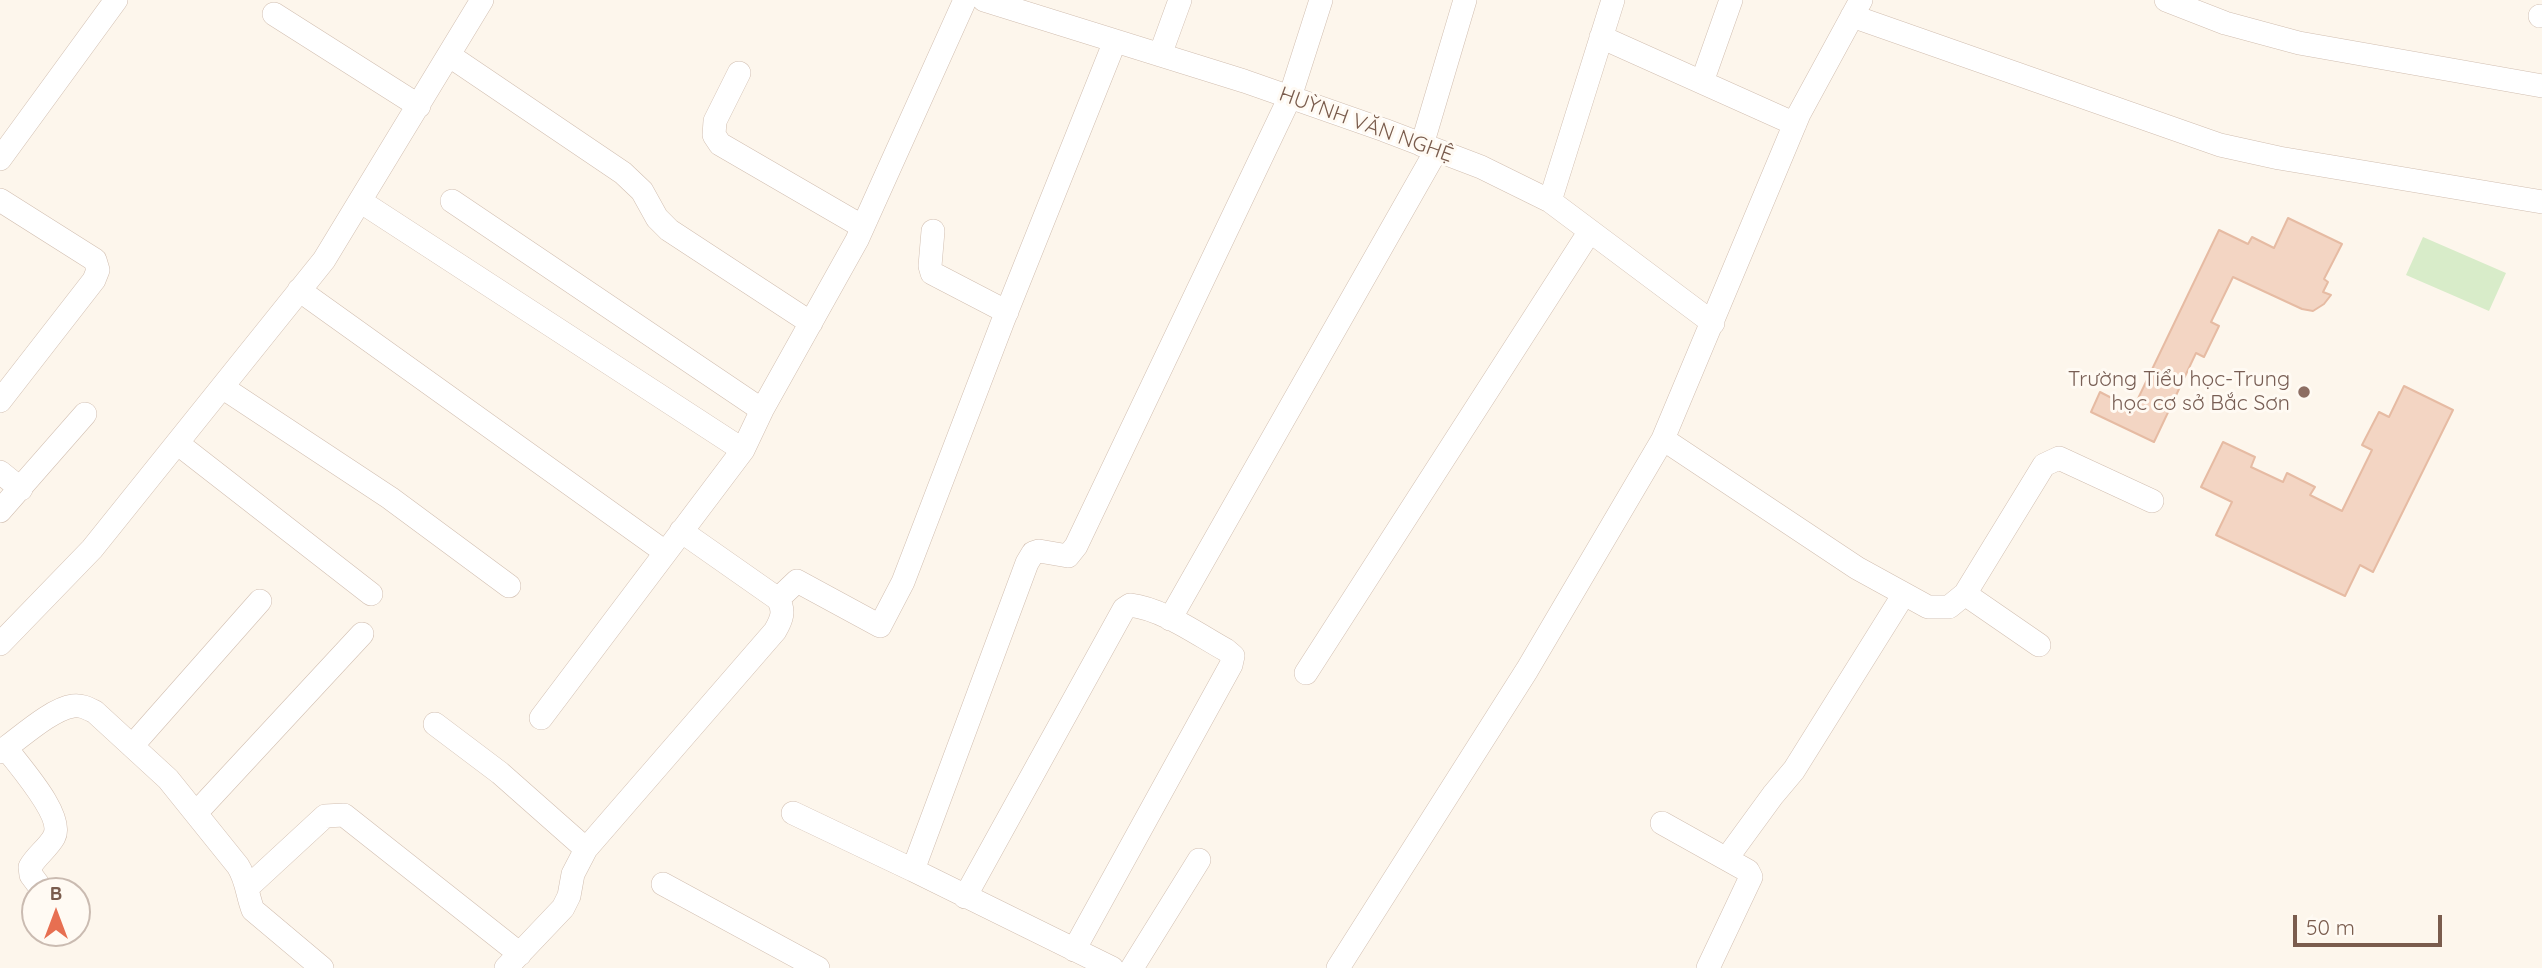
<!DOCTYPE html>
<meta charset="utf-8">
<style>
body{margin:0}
#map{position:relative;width:2542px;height:968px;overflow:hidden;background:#fdf6ec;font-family:Quicksand,sans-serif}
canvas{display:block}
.north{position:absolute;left:21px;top:877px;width:70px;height:70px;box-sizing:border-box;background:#fffaf3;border:2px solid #cabbb1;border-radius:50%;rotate:0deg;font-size:19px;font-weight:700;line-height:28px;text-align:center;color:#7a5c4d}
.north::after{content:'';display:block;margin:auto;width:24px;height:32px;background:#e76f51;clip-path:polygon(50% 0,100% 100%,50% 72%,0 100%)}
.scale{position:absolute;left:2293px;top:915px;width:149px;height:32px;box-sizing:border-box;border:4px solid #7a5c4d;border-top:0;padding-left:9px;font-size:21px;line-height:24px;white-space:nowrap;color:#7a5c4d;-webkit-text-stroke:5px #fffaf3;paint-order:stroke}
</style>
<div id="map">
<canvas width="2542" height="968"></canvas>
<div class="north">B</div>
<div class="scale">50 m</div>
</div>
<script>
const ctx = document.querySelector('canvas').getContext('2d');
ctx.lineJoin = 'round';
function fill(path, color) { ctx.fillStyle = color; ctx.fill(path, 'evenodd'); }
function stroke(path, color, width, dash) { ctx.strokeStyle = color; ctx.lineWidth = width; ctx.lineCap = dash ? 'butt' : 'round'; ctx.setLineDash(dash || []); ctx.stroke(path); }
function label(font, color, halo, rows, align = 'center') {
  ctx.font = font + ' Quicksand,sans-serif'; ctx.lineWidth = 6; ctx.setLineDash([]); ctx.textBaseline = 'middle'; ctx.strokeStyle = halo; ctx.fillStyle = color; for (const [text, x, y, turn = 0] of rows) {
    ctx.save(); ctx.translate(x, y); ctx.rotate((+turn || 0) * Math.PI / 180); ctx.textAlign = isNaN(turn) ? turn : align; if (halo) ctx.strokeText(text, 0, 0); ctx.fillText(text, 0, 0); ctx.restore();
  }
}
const green = new Path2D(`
 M2423,237L2506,273L2489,311L2406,275Z`);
const building = new Path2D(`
 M2288,218L2342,244L2324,279L2328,282L2323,292L2331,295L2324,304L2313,311L2302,309L2233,277L2211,322L2219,326L2204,357L2196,353L2154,442L2091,412L2100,392L2133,409L2219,230L2248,244L2252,237L2274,248Z
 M2404,386L2453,410L2373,572L2360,565L2345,596L2216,535L2232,502L2201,487L2223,442L2255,457L2251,467L2283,482L2287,473L2315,487L2310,495L2342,511L2372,450L2362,445L2379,412L2389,417Z`);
const minor = new Path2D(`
 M984,0L1244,81L1384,130L1481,167L1550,201L1713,323
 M2166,0L2225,23L2299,43L2542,86
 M274,14L419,106
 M1852,16L2220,145L2279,158L2542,202
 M2540,16H2542
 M1601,37L1795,124
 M1160,55L1180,0
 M450,56L623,173L642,191L657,218L669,230L811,323
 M739,73L715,121L714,135L720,144L863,227
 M1702,82L1731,0
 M1422,145L1465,0
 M0,159L116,0
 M0,200L95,260L98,270L94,280L0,401
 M360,201L743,450
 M452,201L762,410
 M1550,201L1613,0
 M933,231L930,266L932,273L1007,312
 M299,290L665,552
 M222,387L390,498L509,586
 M1663,439L1857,568L1928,607H1949L1965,594L2044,465L2059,458L2152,501
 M177,443L371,594
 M0,472L21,489
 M0,511L85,414
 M1965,594L2039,645
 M778,599L797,581L880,626L903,582L1003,321L1115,41
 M1170,619L1436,151
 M0,644L92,549L324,260L482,0
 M1306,673L1590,231
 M541,718L743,450L762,410L857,240L965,0
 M435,724L500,773L586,849
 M132,746L260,601
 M6,748C19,766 65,816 54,837C48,848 36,856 30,867L31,875L43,891
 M0,752C19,739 51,709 73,706C82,705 87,708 95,712L168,779L238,866C247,880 247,895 253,910L322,968
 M196,813L362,634
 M793,813L913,870
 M1662,823L1748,871L1751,877L1708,968
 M1727,858L1773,795L1794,770L1904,594
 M663,884L818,968
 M247,888L325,816L344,815L520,954
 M965,897L1124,609L1130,605C1163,609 1197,634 1226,650L1233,656L1231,665L1074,950
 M506,968L563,908L569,896L573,874L586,849L775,631C782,619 785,611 778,599L681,531
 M1112,968L913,870L1027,563L1033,553L1039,551L1068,556L1076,546L1290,97L1321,0
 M1132,968L1199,860
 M1338,968L1527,670L1663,439L1799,114L1861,0`);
const markers = [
 [2304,392,7,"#8d6e63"]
];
const streetNames = [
 ["HUỲNH VĂN NGHỆ",1366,125,20]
];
const educationNames = [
 ["Trường Tiểu học-Trung",2290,380],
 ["học cơ sở Bắc Sơn",2290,404]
];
fill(green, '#d8ecc9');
fill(building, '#f3d5c3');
stroke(building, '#e6bba3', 2);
stroke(minor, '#d1beb0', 24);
stroke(minor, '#fff', 23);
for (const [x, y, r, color] of markers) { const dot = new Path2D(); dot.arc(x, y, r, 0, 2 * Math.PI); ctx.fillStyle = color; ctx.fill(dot); stroke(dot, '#fffaf3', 2.5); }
label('21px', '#7a5c4d', '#fffaf3', streetNames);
label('21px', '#785e54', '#fffaf3', educationNames, 'right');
</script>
